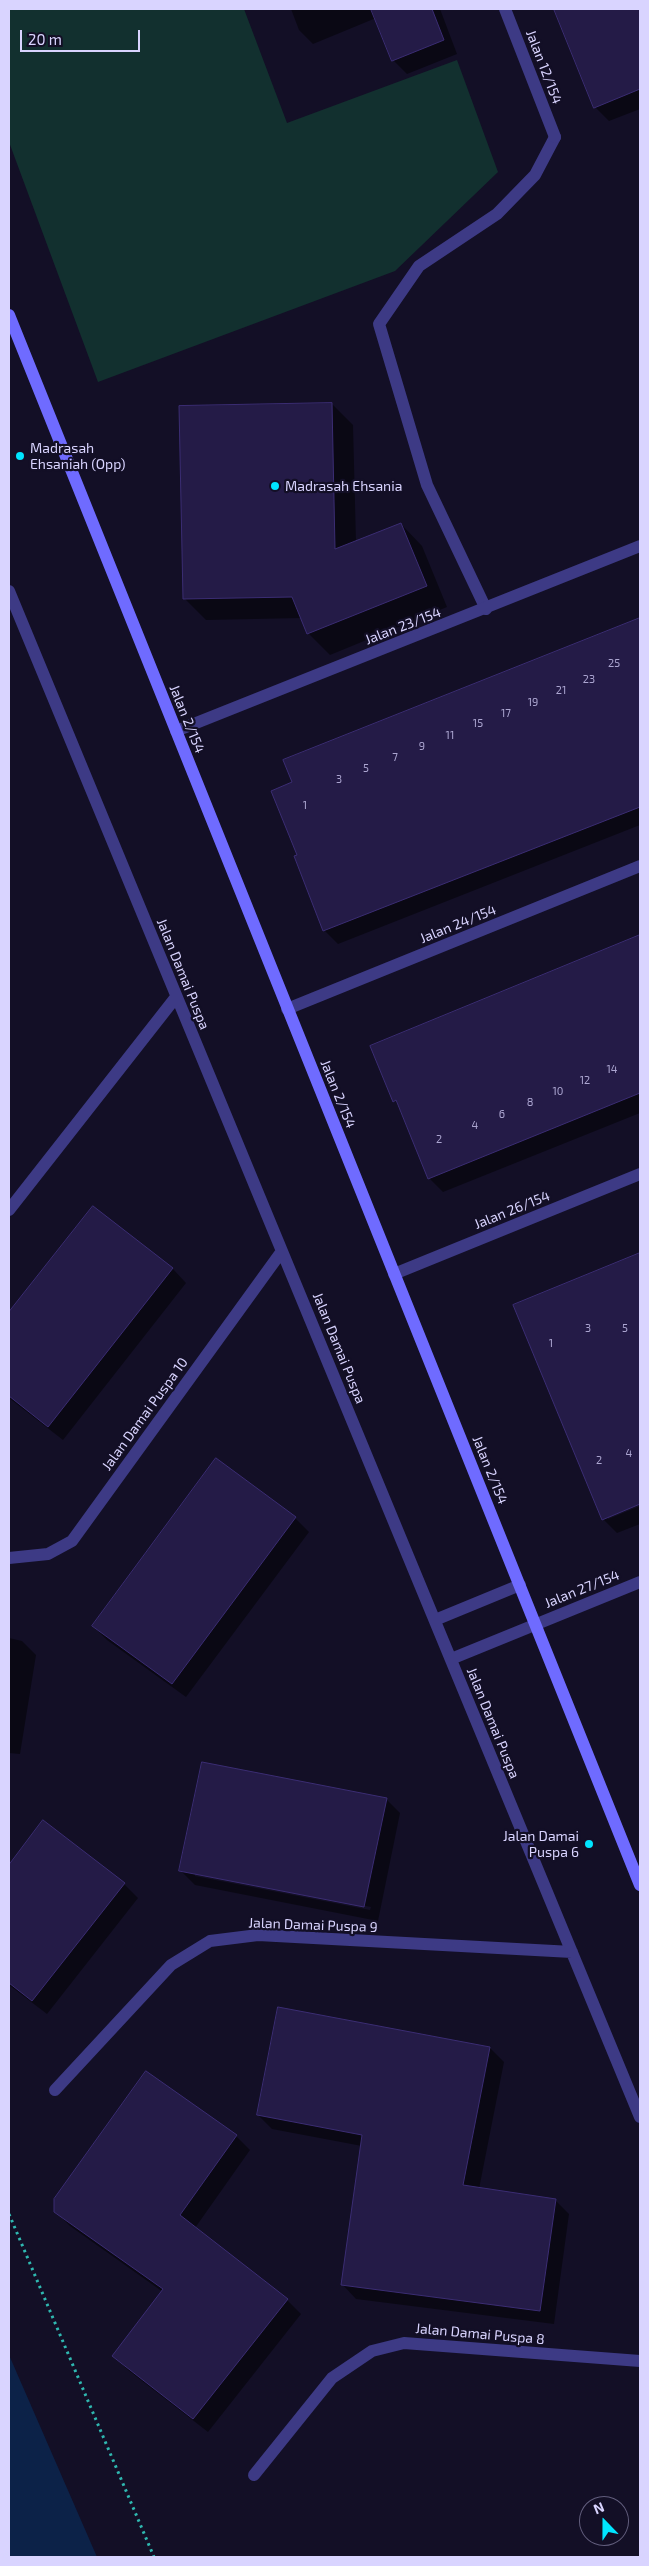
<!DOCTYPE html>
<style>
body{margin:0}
#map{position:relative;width:649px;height:2566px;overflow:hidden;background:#130f26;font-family:"Exo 2",sans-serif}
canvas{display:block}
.frame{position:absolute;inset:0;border:10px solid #d9d4ff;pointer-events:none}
.north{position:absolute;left:579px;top:2496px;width:50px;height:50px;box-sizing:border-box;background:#130f26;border:1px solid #625e7d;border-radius:50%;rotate:338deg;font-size:14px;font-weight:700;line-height:20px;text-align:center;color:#d9d4ff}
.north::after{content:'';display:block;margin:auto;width:18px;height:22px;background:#00e5ff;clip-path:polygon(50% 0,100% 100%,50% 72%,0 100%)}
.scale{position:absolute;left:20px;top:30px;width:120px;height:22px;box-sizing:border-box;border:2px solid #d9d4ff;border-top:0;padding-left:6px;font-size:15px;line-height:18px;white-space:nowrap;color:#d9d4ff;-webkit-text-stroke:4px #130f26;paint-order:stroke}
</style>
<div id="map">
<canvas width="649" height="2566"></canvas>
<div class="frame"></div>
<div class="north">N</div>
<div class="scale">20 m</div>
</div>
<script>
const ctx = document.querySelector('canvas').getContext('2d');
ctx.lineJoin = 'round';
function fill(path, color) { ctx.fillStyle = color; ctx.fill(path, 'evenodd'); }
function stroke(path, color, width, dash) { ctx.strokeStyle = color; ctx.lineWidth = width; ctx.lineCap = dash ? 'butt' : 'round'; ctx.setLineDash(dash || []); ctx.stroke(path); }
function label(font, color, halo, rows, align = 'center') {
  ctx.font = font + ' "Exo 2",sans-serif'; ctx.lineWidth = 4.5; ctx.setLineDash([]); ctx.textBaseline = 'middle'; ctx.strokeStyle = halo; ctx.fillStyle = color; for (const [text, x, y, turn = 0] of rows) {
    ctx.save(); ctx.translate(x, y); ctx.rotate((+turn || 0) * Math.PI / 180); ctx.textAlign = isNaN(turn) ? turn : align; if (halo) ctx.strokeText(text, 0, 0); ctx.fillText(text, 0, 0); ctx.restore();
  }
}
const green = new Path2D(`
 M9,9H244L287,123L457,60L498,172L395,271L98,382L9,142Z`);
const water = new Path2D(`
 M9,2355L97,2557H9Z`);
const shadow = new Path2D(`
 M291,9H440L457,54L407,74L393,60L376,18L313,44L299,30Z
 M555,9H640V109L609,121L595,107Z
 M332,404L353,425L356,542L401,524L422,546L447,607L330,655L308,633L302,618L206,620L184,598Z
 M640,620V825L338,944L324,930L299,856L294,783L285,761Z
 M640,937V1113L443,1192L429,1178L372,1046Z
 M93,1207L173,1269L186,1283L63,1440L9,1398V1314Z
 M640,1254V1503L608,1516V1519L640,1506V1524L617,1533L603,1519L515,1305Z
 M295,1518L309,1532L186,1697L107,1640L93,1626Z
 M9,1638L22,1641L36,1655L20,1754L9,1753Z
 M386,1799L400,1813L378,1921L195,1885L181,1871ZM195,1873L371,1907L370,1910L195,1876Z
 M43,1822L124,1884L138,1898L47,2014L9,1985V1866Z
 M490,2048L504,2062L479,2189L555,2200L569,2214L554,2324L356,2299L342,2284L362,2146L272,2129L258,2115Z
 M236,2136L250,2150L195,2228L287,2300L301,2314L208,2432L128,2370L114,2356L163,2292L70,2226L55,2211Z`);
const building = new Path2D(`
 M371,9H432L444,40L392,61Z
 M554,9H640V89L594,108Z
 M332,403L335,549L401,523L427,586L307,634L292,597L183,599L179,406Z
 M640,618V807L323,931L294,856L297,855L271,791L292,782L283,760Z
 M640,935V1093L428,1179L396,1100L393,1102L370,1046Z
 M93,1206L173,1268L48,1427L9,1396V1312Z
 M640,1253V1504L602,1520L513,1305Z
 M216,1458L296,1517L172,1684L92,1626Z
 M202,1762L387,1798L364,1907L179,1871Z
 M43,1820L125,1883L32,2001L9,1983V1865Z
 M278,2007L490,2047L463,2185L556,2199L540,2311L341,2285L362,2135L257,2115Z
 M146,2071L237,2135L180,2215L288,2299L193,2419L112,2356L163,2289L54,2212V2199Z`);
const path = new Path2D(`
 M9,2214L154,2557`);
const lane = new Path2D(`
 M486,609L427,485L379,324L419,266L497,214L535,175L555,137`);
const street = new Path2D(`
 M505,9L555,137
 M9,591L640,2117
 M176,731L640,546
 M287,1009L640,866
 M9,1210L176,997
 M394,1274L640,1174
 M9,1558L48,1554L72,1541L282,1251
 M435,1620L520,1585
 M451,1659L640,1582
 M55,2090L171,1965L210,1941L258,1935L572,1952
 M254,2475L332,2378L372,2351L404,2343L640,2361`);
const secondary = new Path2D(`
 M9,315L640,1885`);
const markers = [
 [20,456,5,"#00e5ff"],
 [275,486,5,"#00e5ff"],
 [589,1844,5,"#00e5ff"]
];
const numberNames = [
 ["25",614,663],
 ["23",589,679],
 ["21",561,690],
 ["19",533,702],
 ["17",506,713],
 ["15",478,723],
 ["11",450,735],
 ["9",422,746],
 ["7",395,757],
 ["5",366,768],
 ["3",339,779],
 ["1",305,805],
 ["14",612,1069],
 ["12",585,1080],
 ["10",558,1091],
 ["8",530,1102],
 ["6",502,1114],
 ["4",475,1125],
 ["2",439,1139],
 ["3",588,1328],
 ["5",625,1328],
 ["1",551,1343],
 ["4",629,1453],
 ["2",599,1460]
];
const streetNames = [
 ["Jalan 12/154",544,67,69],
 ["Jalan 23/154",403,626,-21],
 ["Jalan 2/154",187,719,68],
 ["Jalan 24/154",458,924,-22],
 ["Jalan Damai Puspa",183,974,68],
 ["Jalan 2/154",338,1094,68],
 ["Jalan 26/154",512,1210,-22],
 ["Jalan Damai Puspa",339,1348,68],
 ["Jalan Damai Puspa 10",145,1414,-54],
 ["Jalan 2/154",490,1470,68],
 ["Jalan 27/154",582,1589,-22],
 ["Jalan Damai Puspa",493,1723,68],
 ["Jalan Damai Puspa 9",313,1925,2],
 ["Jalan Damai Puspa 8",480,2334,5]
];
const poiNames = [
 ["Madrasah",30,448],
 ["Ehsaniah (Opp)",30,464],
 ["Madrasah Ehsania",285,486],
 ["Jalan Damai",579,1836,"right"],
 ["Puspa 6",579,1852,"right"]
];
fill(green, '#12302f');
fill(water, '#0c2248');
fill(shadow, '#0007');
fill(building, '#241b47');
stroke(building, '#3b2d73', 1);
stroke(path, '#2fb8b0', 3, [2.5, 4]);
stroke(lane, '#3d3a85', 12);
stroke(street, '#3d3a85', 12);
stroke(secondary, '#6f6bff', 12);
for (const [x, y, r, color] of markers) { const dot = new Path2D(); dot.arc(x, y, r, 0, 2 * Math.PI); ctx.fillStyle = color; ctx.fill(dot); stroke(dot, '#130f26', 2); }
label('11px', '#aca6d1', null, numberNames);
label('14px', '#d9d4ff', '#130f26', streetNames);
label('14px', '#d9d4ff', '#130f26', poiNames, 'left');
</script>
